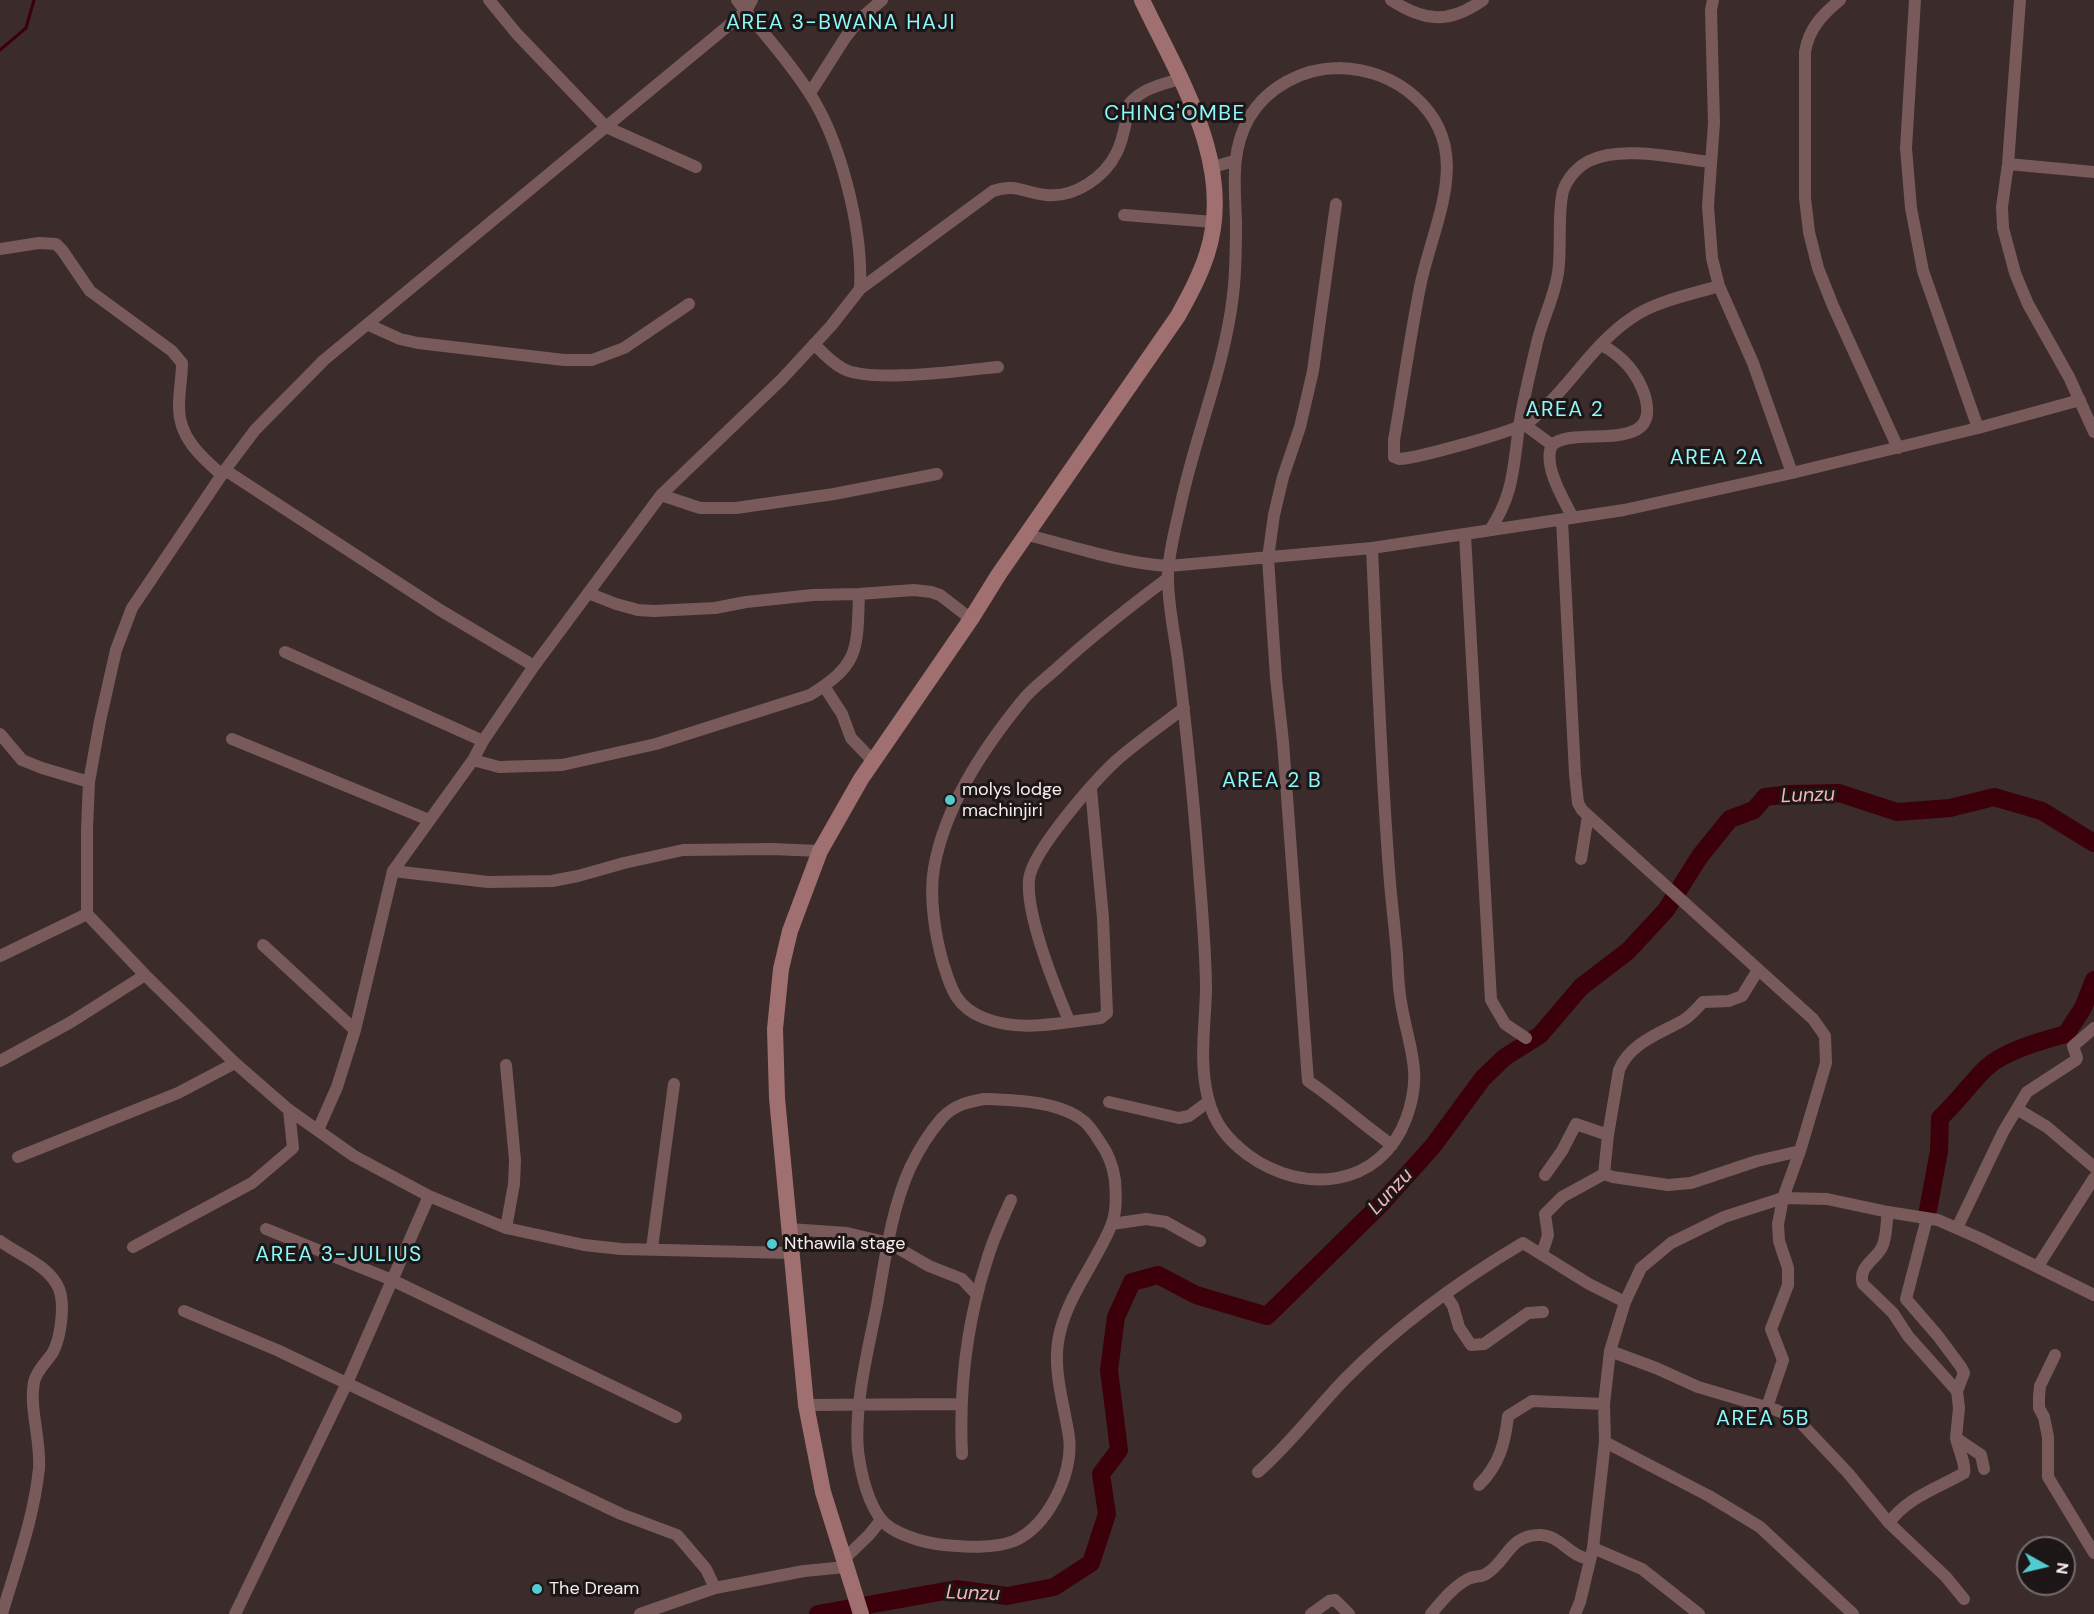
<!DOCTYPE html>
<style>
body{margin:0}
#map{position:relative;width:2094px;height:1614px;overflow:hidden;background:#3b2b2b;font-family:"DM Sans",sans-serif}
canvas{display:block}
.north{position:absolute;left:2016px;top:1536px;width:60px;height:60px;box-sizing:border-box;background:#1d1616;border:2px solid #756c6c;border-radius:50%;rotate:98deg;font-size:16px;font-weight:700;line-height:24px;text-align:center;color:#f8eded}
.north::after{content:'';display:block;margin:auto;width:21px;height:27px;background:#52ccd0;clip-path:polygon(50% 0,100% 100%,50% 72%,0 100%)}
</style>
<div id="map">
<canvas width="2094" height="1614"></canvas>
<div class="north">N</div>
</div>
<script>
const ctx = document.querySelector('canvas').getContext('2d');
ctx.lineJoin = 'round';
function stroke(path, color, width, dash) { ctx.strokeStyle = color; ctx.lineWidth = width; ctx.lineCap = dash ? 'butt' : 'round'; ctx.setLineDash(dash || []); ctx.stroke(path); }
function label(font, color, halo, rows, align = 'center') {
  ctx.font = font + ' "DM Sans",sans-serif'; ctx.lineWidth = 6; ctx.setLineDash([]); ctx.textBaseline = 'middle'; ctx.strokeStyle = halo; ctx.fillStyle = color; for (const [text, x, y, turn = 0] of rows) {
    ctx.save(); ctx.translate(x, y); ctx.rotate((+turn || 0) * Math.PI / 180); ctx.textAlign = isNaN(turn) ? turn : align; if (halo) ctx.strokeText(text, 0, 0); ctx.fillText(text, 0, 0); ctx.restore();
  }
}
const stream = new Path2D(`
 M0,50L26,28L34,0`);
const river = new Path2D(`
 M1928,1210L1939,1151L1940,1118C1956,1103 1969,1085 1985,1069C2003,1051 2041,1041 2066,1034L2083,1008L2094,980
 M818,1614L956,1589L1007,1596L1054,1587L1091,1563L1107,1514L1101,1474L1119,1450L1109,1370L1116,1317L1132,1282L1158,1275L1196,1295L1267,1316L1380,1205L1433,1146L1483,1078L1505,1057L1540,1035L1581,987L1628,951L1666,910L1700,856L1730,819L1754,810L1765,797L1790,794L1839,793L1897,812L1950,808L1994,797L2042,811L2094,843`);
const minor = new Path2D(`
 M489,0L517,34L606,127L696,167
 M737,0C761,31 787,58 808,91C841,140 863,230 860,289
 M752,0L746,11L324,360L255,430L225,470L132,608L116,650L100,721L89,782L87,829V914L145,975L235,1063L289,1110L354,1156L429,1196L506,1228L584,1245L621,1249L791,1253
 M1391,0C1425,22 1449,24 1483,0
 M1713,0L1711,10L1714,123L1708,206L1712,258L1719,286L1753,363L1792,473
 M1840,0C1822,15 1809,28 1805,52V198L1809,232L1818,268L1833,306L1898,448
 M1915,0L1906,148L1911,208L1923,271L1978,428
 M2020,0L2008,164L2002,207L2003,228L2015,273L2028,304L2069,377L2094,432
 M810,93L845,38L859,20L882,0
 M2008,164L2094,172
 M1213,167L1234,161
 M1336,204L1313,371L1300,427L1283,477L1274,515L1268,558L1276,678L1283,742L1308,1081C1338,1101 1363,1125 1392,1145
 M1124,215L1214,222
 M0,249L39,243L56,244L62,250L90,291L172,351L182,363C182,377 179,391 179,406C178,436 200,456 222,475
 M369,325L400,339L418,343L564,360H592L624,348L689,304
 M814,344C822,352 831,362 842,368C868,384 964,370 998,367
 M1525,425L1552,445
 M225,470L440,610L534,666
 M661,495L700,508H736L834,494L937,474
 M1573,518C1564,500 1542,465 1552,445C1575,424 1662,457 1645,396C1637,372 1623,357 1602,345
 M1562,520L1575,774L1578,803L1582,810L1813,1019L1825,1036L1826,1063L1800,1151L1783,1198L1778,1224L1779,1241L1788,1268V1285L1771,1329L1783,1360L1767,1407
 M1490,530C1514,494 1513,468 1519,427C1523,400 1530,373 1536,347C1541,322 1554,299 1558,273C1562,247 1557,216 1563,191C1567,179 1577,167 1589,161C1621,145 1676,158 1710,162
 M1028,535C1074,547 1121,563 1169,566L1372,548L1624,510L1792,473L1978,428L2080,400
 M1465,535L1491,1000L1505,1024L1526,1038
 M1372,548C1377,660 1381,771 1390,883C1392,906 1395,930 1397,954C1398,970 1398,986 1401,1002C1408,1047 1424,1071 1406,1119C1380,1188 1303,1195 1248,1155C1227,1139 1214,1123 1208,1098C1199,1063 1205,1026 1206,991C1206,951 1202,911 1199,871C1194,804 1187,736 1179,669C1176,639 1167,604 1168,574C1169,550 1176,526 1181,503C1196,433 1225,366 1233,295C1236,271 1236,247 1236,223C1235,187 1230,151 1249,118C1267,87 1303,68 1339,68C1367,69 1394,78 1415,97C1476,151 1433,222 1420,287C1410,337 1403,389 1394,440V457L1399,459C1418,458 1517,431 1530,421C1568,390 1592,344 1633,317C1656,301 1693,294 1719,286
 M588,593L616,604L638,610L654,611L715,608L746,602L813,595L859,594L914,590L931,592L940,595L971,619
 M285,652L483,741
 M824,686L842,714L851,738L873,761
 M0,734L22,760L42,768L89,782
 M232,739L429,820
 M473,760L499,767L562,765L656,744L810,695C860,664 857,650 859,594
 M1091,789L1103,918L1107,1013L1101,1018C1063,1022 1021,1033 984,1018C956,1007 951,989 943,963C935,935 929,897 934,868C945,806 983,749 1022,701C1031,689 1044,680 1055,670C1091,637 1129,607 1168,578
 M1581,859L1588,816
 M393,871L488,882L552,881L578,876L624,863L683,850L771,849L820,851
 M263,945L355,1030
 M0,956L87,914
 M1069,1021C1055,987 1026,916 1029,880C1031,852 1096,779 1118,759C1139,741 1162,725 1184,708
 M0,1061L71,1022L145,975
 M506,1065L515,1160L514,1184L506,1228
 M984,1099C1014,1100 1056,1101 1081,1119C1089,1124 1095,1134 1100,1142C1108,1153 1113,1166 1115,1180C1116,1195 1117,1212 1111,1226C1096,1262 1069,1294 1060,1332C1051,1367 1064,1403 1069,1437C1074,1473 1048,1526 1014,1541C993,1549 965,1547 944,1545C925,1543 891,1534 880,1518C867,1500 861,1473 858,1451C854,1405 868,1350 877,1305C885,1260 891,1210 910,1168C918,1151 930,1132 942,1118C954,1105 968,1102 984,1099Z
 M1109,1102L1179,1118L1189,1116L1208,1102
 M2017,1109L2047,1127L2094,1167
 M318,1130L337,1087L355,1030L393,871L473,760L483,741L534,666L661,495L782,379L831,326L860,289L993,191C1016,183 1024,193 1046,195C1075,198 1105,177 1117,152C1124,138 1126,119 1130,103C1143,88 1161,85 1180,79
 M18,1157L178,1093L235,1063
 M1604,1174L1608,1135L1619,1070C1630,1043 1659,1034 1682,1021C1690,1017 1697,1008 1703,1002L1729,1001L1742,996L1758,970
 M1545,1175L1562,1151L1576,1124L1608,1135
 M1888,1212C1886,1223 1887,1237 1882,1247C1876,1260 1857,1267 1863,1284L1893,1313L1908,1336L1957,1391
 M1927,1218L1906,1299L1938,1336L1961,1367L1964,1373L1957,1391L1959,1408L1956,1438L1981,1455L1984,1469
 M1112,1224L1146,1219L1166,1222L1200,1241
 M1957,1228L2003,1132L2027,1092L2076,1060L2077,1058L2073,1046L2094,1028
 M266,1229L392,1280L676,1417
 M789,1229L847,1233L889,1243L929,1266L962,1279L977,1295
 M0,1241C19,1255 50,1266 59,1289C65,1304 61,1337 53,1352C47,1362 37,1369 34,1382C29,1408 41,1440 39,1468C34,1518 16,1566 2,1614
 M133,1247L252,1183L293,1148L289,1110
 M652,1248L674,1084
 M1542,1254L1548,1235L1545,1214L1562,1197L1604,1174L1613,1177L1668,1185L1691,1183L1757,1161L1800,1151
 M2038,1266L2094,1178
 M1445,1294L1453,1306L1459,1327L1471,1345L1484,1344L1528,1313L1543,1312
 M184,1311L277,1350L621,1514L677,1535L706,1569L715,1588
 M1610,1351L1656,1368L1698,1387L1776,1410L1797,1419L1848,1473L1889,1523L1946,1577L1964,1599
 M2055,1355L2040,1386L2039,1397V1408L2044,1417L2048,1437V1477L2094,1553
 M806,1405L961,1404
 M1605,1442L1709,1496L1760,1527L1853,1614
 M962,1454C959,1389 967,1322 987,1260C993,1239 1002,1220 1011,1200
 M1258,1472C1290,1444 1316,1409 1345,1379C1398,1325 1459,1281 1523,1243L1589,1284L1625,1302
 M1479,1485C1499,1465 1505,1444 1508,1416L1532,1401L1604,1404
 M1889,1523C1906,1498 1938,1488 1964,1473C1966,1463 1958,1449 1956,1438
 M1593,1548L1642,1569L1699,1614
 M844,1559L869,1535L881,1520
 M235,1614L347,1383L429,1196
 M640,1614L715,1588L804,1571L846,1567
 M1311,1614L1329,1601L1335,1600L1349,1614
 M1431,1614C1442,1601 1453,1587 1468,1579C1474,1576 1481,1577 1486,1574C1507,1562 1509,1534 1541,1535C1561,1536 1570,1557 1590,1559
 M1575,1614L1580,1602L1593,1548L1605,1442L1604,1404L1610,1351L1625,1302L1641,1268L1671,1243L1724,1217L1783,1198L1827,1199L1888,1212L1938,1220L1979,1238L2094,1295`);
const secondary = new Path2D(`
 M861,1614L823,1492L806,1405L777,1098L775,1029L781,969L790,931L820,851L861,779L971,619L999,574L1178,316C1189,296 1200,276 1207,254C1236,165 1179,78 1142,0`);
const markers = [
 [950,800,6,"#52ccd0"],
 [772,1244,6,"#52ccd0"],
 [537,1589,6,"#52ccd0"]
];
const poiNames = [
 ["molys lodge",962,790],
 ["machinjiri",962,811],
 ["Nthawila stage",784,1244],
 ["The Dream",549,1589]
];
const waterNames = [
 ["Lunzu",1808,796,-2],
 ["Lunzu",1391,1192,-47],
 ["Lunzu",973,1594,2]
];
const quarterNames = [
 ["AREA 3-BWANA HAJI",841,23],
 ["CHING'OMBE",1175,114],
 ["AREA 2",1565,410],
 ["AREA 2A",1717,458],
 ["AREA 2 B",1272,781],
 ["AREA 3-JULIUS",339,1255],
 ["AREA 5B",1763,1419]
];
stroke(stream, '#3c000b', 3);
stroke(river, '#3c000b', 18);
stroke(minor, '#785a5a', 12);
stroke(secondary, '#a07071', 16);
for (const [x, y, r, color] of markers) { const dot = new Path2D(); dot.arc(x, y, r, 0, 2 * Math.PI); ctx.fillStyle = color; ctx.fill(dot); stroke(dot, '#1d1616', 2); }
label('18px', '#f8eded', '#1d1616', poiNames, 'left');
label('italic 20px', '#f4b6b7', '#1d1616', waterNames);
ctx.letterSpacing = '1.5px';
label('21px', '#8df9fc', '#1d1616', quarterNames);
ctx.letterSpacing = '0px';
</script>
